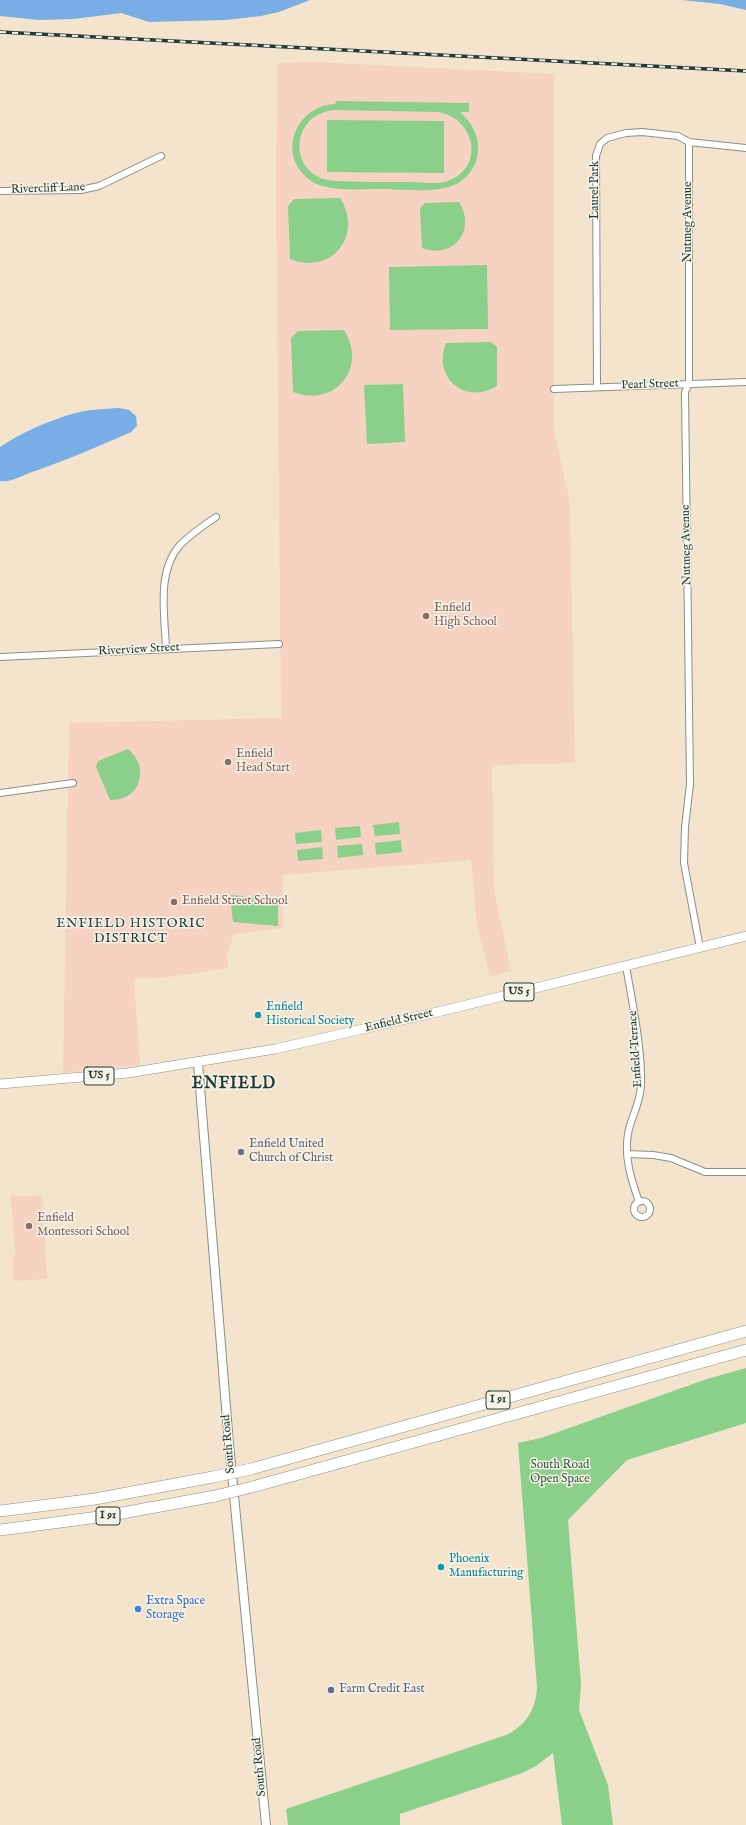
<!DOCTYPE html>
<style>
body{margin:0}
canvas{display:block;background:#f5e4cd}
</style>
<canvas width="746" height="1825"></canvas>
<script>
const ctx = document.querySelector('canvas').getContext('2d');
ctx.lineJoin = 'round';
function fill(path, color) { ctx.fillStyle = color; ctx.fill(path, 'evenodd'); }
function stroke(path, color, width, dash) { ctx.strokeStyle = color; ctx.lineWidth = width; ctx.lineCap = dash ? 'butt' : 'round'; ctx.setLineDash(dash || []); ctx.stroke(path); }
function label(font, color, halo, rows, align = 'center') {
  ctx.font = font + ' "IM FELL English",serif'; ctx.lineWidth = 3; ctx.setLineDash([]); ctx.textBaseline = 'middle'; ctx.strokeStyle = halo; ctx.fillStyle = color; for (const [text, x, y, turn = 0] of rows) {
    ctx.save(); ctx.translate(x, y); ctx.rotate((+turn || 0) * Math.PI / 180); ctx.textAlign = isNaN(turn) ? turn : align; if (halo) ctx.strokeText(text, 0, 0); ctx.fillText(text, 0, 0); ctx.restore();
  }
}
const built = new Path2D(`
 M313,62L554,74V430L569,498L570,513L575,763L492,765L494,890L511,971L490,977L477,924L471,860L283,875V928L234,934L227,954L228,968L169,977L134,979L140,1065L63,1073L69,723L281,718L276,196L277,63Z
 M11,1195L22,1197L42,1195L47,1279L13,1281V1256H15Z`);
const green = new Path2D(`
 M336,101L469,103V112H460C475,125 483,144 475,164C470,175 460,184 449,187C430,193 401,189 382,189C364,189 344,191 327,187C321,186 315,184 310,180C276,155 295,106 335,104ZM334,110L437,112C475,117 486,167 448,181C436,185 423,182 411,182C385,182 360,182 334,181C288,177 288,115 334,110Z
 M327,120L444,121V173L327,172Z
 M340,198C364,235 331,276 290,259L288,206L294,199Z
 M459,202C477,230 453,260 422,248L420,208L425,203Z
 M487,265L488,329L390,330L389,267Z
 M344,330C368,368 335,408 293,392L291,338L298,331Z
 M491,342L497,347V386C465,406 432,377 446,343Z
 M403,384L405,442L367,444L364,385Z
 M128,749C151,768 140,801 110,800L96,767L98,761Z
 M399,822L400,834L375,836L373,825Z
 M360,826L361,837L336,840L335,828Z
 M321,830L322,842L296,844L295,833Z
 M401,840L402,852L376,855L375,843Z
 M362,844L363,855L338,858L337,846Z
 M322,847L323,859L298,861L297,850Z
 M230,895L278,899V926L233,922Z
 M746,1368V1423L627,1460L568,1520L581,1684L579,1710L608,1785L613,1825H562L553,1753L536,1766L520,1774L400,1814V1825H288L286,1809L506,1735C526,1726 536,1709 537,1687L518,1443L541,1438L707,1379Z`);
const water = new Path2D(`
 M0,0H310L279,12L261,16L225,20L149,22L121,13L74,19L39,20L0,16Z
 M682,0H746V10L720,4Z
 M119,408L129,410L136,416L137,426L131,432C99,446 67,460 35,471C24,474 12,483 0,481V447C23,432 49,420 76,413C90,409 105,409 119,408Z`);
const minor = new Path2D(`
 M689,142V384L685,392L690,784L685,827L684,863L700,948
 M0,191L81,190L99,186L161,156
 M597,387L596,156L600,144L607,138L626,133L642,132L678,136L689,142L746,148
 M554,389L746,382
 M166,649C165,616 156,572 180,545C191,534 204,525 216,517
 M0,657L279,644
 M0,793L73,783
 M626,966C632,1001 642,1048 641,1084C641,1103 631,1116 628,1134C624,1157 631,1179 639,1202
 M627,1154L653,1155L671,1158L705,1172H746
 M634 1209a8 8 0 1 1 16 0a8 8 0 1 1-16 0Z`);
const secondary = new Path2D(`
 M198,1063L229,1444L266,1825`);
const primary = new Path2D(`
 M0,1084L128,1073L275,1049L446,1010L746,936`);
const motorway = new Path2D(`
 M251,1469L746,1331
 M252,1487L746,1350
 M0,1511L95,1499L213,1477
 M0,1530L106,1516L215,1496`);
const rail = new Path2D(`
 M0,32L746,71`);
const motorwayBridge = new Path2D(`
 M213,1477L251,1469
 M215,1496L252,1487`);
const markers = [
 [426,616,4,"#8d6e63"],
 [228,762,4,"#8d6e63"],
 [174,902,4,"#8d6e63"],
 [258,1015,4,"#0f9aa8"],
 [241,1152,4,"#6b7280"],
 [29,1226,4,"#8d6e63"],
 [441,1567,4,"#0f9aa8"],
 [138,1609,4,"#3f7fe0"],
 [331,1690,4,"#5c6f8a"]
];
const shields = [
 [519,992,30],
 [99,1076,30],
 [498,1400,24],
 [108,1516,24]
];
const shieldNames = [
 ["US 5",519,992],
 ["US 5",99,1076],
 ["I 91",498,1400],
 ["I 91",108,1516]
];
const streetNames = [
 ["Rivercliff Lane",48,189,-2],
 ["Laurel Park",596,190,-90],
 ["Nutmeg Avenue",689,222,-90],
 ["Pearl Street",650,385,-2],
 ["Nutmeg Avenue",687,545,-91],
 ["Riverview Street",139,650,-3],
 ["Enfield Street",399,1021,-13],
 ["Enfield Terrace",636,1049,-94],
 ["South Road",229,1444,-95],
 ["South Road",260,1767,-95]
];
const educationNames = [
 ["Enfield",434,609],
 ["High School",434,623],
 ["Enfield",236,755],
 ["Head Start",236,769],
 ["Enfield Street School",182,902],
 ["Enfield",37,1219],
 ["Montessori School",37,1233]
];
const cultureNames = [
 ["Enfield",266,1008],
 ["Historical Society",266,1022],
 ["Phoenix",449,1560],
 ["Manufacturing",449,1574]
];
const worshipNames = [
 ["Enfield United",249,1145],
 ["Church of Christ",249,1159]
];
const parkNames = [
 ["South Road",560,1466],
 ["Open Space",560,1480]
];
const shopNames = [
 ["Extra Space",146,1602],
 ["Storage",146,1616]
];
const serviceNames = [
 ["Farm Credit East",339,1690]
];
const neighbourhoodNames = [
 ["ENFIELD HISTORIC",131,924],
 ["DISTRICT",131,939]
];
const districtNames = [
 ["ENFIELD",234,1085]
];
fill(built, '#f5d2c2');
fill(green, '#8bd08a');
fill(water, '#79ade6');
stroke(minor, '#8a9080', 8);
stroke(secondary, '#8a9080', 10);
stroke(primary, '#8a9080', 10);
stroke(motorway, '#8a9080', 12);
stroke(minor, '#fff', 6);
stroke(secondary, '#fff', 8);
stroke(primary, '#fff', 9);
stroke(motorway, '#fff', 11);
stroke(rail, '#1f3d34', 3.5);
stroke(rail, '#f7f3e8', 2, [6]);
stroke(motorwayBridge, '#8a9080', 12, []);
stroke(motorwayBridge, '#fff', 11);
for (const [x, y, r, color] of markers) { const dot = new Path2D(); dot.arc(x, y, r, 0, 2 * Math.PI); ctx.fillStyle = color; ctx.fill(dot); stroke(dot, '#f7f3e8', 1.5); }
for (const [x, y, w] of shields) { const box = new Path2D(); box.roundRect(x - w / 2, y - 9, w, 18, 3); ctx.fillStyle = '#f7f3e8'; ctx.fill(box); stroke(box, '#1f3d34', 1); }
label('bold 11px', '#1f3d34', null, shieldNames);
label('12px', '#1f3d34', '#f7f3e8', streetNames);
label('12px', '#785e54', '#f7f3e8', educationNames, 'left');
label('12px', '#0d838f', '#f7f3e8', cultureNames, 'left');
label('12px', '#5b616d', '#f7f3e8', worshipNames, 'left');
label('12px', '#355a45', '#f7f3e8', parkNames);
label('12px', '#366cbe', '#f7f3e8', shopNames, 'left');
label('12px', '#4e5e75', '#f7f3e8', serviceNames, 'left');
ctx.letterSpacing = '1px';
label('13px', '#1f3d34', '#f7f3e8', neighbourhoodNames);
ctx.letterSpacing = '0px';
ctx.letterSpacing = '1px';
label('bold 16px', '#1f3d34', '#f7f3e8', districtNames);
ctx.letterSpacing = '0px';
</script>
